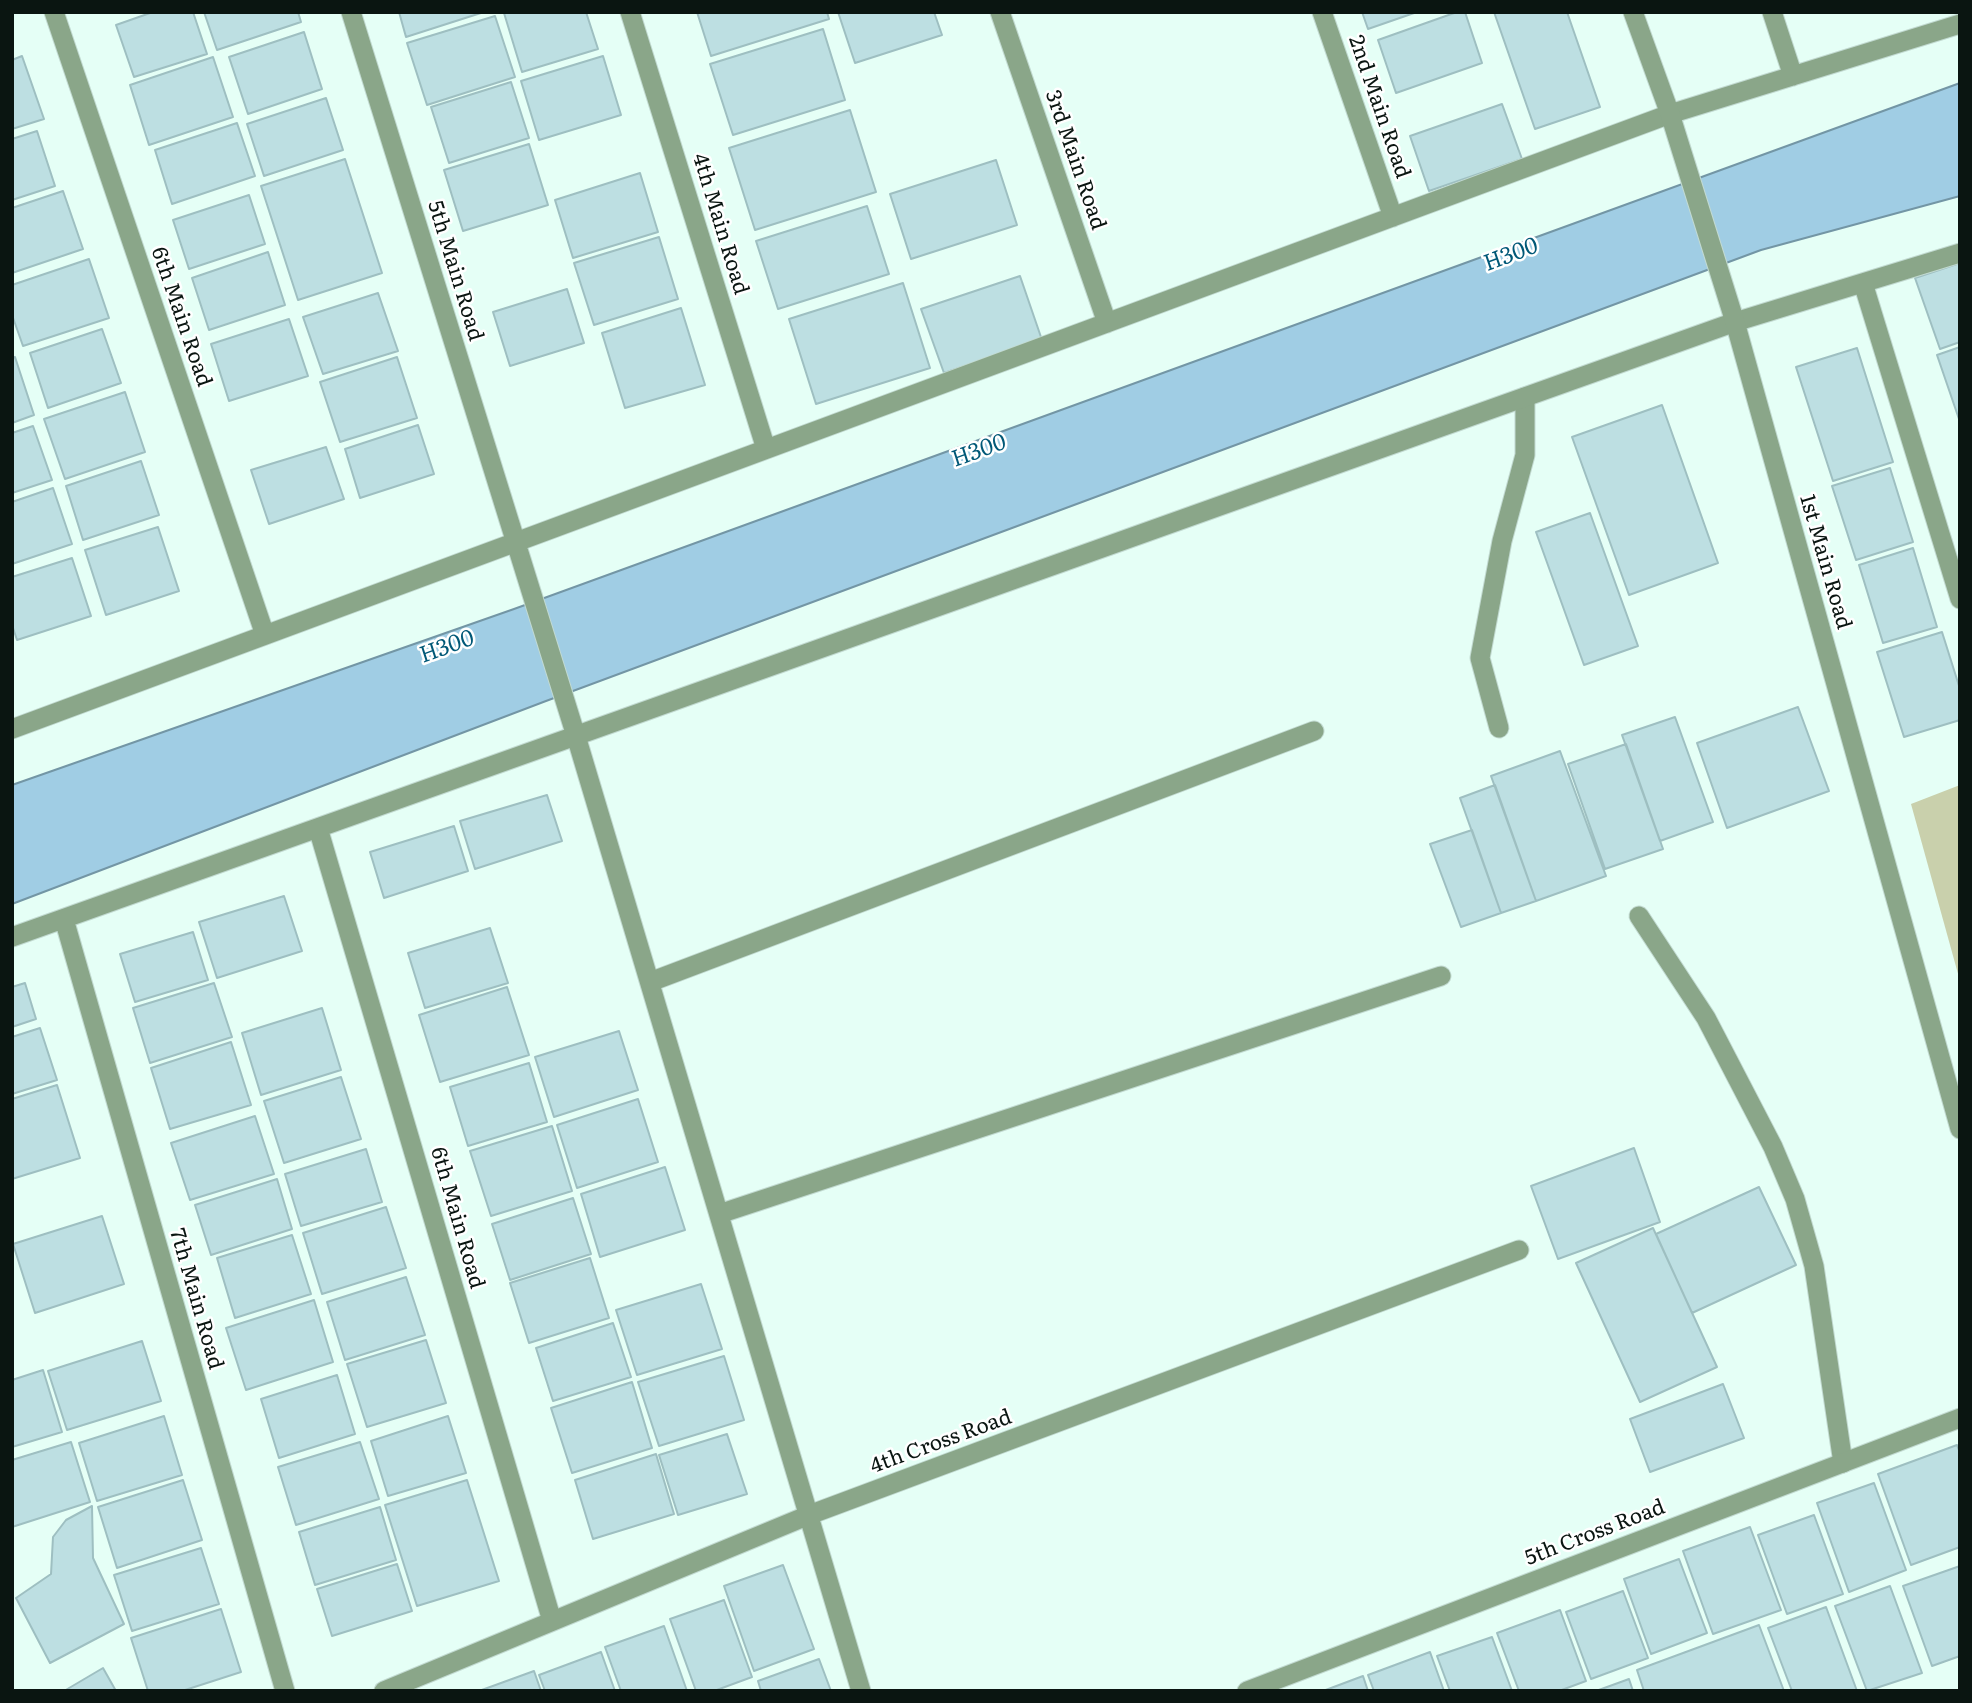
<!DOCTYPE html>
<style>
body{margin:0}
#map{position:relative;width:1972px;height:1703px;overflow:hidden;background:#e5fff6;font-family:Literata,serif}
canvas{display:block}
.frame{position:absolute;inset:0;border:14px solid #0a1511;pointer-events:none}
</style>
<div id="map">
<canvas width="1972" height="1703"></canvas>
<div class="frame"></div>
</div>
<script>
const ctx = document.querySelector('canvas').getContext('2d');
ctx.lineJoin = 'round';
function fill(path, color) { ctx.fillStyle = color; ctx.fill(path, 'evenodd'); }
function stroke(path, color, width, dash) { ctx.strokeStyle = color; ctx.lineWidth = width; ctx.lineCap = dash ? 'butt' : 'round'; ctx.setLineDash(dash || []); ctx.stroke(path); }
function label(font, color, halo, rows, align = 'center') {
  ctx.font = font + ' Literata,serif'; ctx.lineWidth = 5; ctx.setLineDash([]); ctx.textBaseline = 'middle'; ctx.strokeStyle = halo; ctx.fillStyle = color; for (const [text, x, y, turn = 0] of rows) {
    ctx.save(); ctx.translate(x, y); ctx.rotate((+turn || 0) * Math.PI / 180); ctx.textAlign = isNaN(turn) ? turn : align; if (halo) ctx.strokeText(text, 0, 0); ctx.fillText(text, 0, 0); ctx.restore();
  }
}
const green = new Path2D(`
 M1960,785V981L1911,804Z`);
const water = new Path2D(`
 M1960,83V196L1761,250L546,701L12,904V785L514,609Z`);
const building = new Path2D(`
 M153,12H193L207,54L134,77L116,25Z
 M204,12H298L301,22L217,50Z
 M399,12H484L406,37Z
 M586,12L598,49L522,72L504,13Z
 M697,12H827L829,19L711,56Z
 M838,12H934L942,35L855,63Z
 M1362,12H1417L1368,29Z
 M1457,12H1465L1482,63L1396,93L1378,40Z
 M1494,12H1567L1600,107L1535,129Z
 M495,16L515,77L427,105L407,43Z
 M823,29L845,100L733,135L710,64Z
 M304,32L322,89L248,114L229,57Z
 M22,56L44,119L12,129V60Z
 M603,56L621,115L539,140L521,81Z
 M213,57L233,117L149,145L130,85Z
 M511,82L529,138L449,163L431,107Z
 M326,98L343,150L264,176L247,124Z
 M1502,104L1522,159L1429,191L1410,136Z
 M850,110L876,192L755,230L729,148Z
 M237,123L255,176L172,204L155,150Z
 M37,131L55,186L12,200V139Z
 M529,144L548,205L463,231L444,170Z
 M345,159L382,273L298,300L261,186Z
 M996,160L1017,225L911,259L890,194Z
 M640,173L658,232L573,258L555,200Z
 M63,191L83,249L12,273V208Z
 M249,195L265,244L189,269L173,220Z
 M867,206L889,274L778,309L756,241Z
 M659,237L678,299L594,325L574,263Z
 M268,252L285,305L209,330L192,278Z
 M89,259L109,318L23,346L12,315V285Z
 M1960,263V342L1940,349L1915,278Z
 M1020,276L1042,340L944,373L921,309Z
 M903,283L930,368L816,404L789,319Z
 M567,289L584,343L510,366L493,312Z
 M378,293L398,351L323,374L303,317Z
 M681,308L705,385L625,408L602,333Z
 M289,319L308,376L229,401L211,344Z
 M102,329L121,383L48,408L30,353Z
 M1960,347V422L1937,355Z
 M1857,348L1893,462L1833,481L1796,367Z
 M15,357L34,415L12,423V358Z
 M397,357L417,418L340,442L320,382Z
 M125,392L145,452L65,479L44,419Z
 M1662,405L1718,563L1629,595L1572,437Z
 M418,425L434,474L360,498L345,449Z
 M33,426L52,480L12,493V433Z
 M326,447L344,499L269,524L251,470Z
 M141,461L159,515L83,540L66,486Z
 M1890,468L1913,542L1856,560L1832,486Z
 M53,488L72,544L12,564V502Z
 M1590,513L1638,646L1584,665L1536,532Z
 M158,527L179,591L106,615L85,550Z
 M1913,548L1937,627L1883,643L1859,565Z
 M72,558L91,616L17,640L12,625V577Z
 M1942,632L1960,689V720L1904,737L1877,652Z
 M1798,707L1829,791L1727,828L1697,743Z
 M1675,717L1713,822L1660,841L1622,735Z
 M1626,744L1663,849L1605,869L1568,764Z
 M1560,751L1606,876L1536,901L1491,776Z
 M1495,785L1536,901L1501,913L1460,798Z
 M547,795L562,841L475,869L460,821Z
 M454,826L468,871L384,898L370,852Z
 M1472,830L1501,913L1461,927L1430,844Z
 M284,896L302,951L217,978L199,922Z
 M490,928L508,983L425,1008L408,953Z
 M193,932L208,980L135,1002L120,954Z
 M25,983L36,1019L12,1027V987Z
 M214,983L232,1037L150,1063L133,1008Z
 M507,987L529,1055L440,1082L419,1015Z
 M322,1008L341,1070L261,1095L242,1033Z
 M40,1028L57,1080L12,1094V1037Z
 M619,1031L638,1090L554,1117L535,1057Z
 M231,1042L251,1105L170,1129L151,1068Z
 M529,1063L547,1122L468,1146L450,1087Z
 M341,1077L361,1139L284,1163L264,1101Z
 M57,1085L80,1158L12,1179V1099Z
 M638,1099L658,1162L577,1188L557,1125Z
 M255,1116L274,1174L190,1200L171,1143Z
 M552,1126L572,1191L491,1216L470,1151Z
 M1634,1148L1660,1222L1558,1259L1531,1186Z
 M366,1149L382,1202L301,1226L285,1174Z
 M665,1167L685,1230L600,1257L581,1194Z
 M277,1179L292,1229L211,1255L195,1205Z
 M1759,1187L1796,1265L1692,1313L1656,1234Z
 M573,1198L591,1254L510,1280L492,1224Z
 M386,1207L406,1268L322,1294L303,1233Z
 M102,1216L124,1284L35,1313L13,1244Z
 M1653,1228L1717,1367L1640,1402L1576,1263Z
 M292,1235L311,1294L235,1318L217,1258Z
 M590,1258L609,1318L529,1343L510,1283Z
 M406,1277L425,1335L345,1360L327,1302Z
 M701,1284L722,1349L637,1375L616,1310Z
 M314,1300L333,1362L246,1390L226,1328Z
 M613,1323L631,1377L553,1401L536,1348Z
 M426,1340L446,1403L367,1427L347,1364Z
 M142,1341L161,1401L67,1430L48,1371Z
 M724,1356L744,1420L659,1446L638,1382Z
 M43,1370L62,1432L12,1447V1380Z
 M337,1375L355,1434L279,1458L261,1399Z
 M632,1382L652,1448L572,1473L551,1408Z
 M1723,1384L1744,1438L1650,1472L1630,1419Z
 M164,1416L182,1475L97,1501L79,1443Z
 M448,1416L466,1473L388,1496L371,1441Z
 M727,1434L747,1494L678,1515L659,1455Z
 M71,1442L90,1502L12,1527V1460Z
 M360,1442L379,1499L296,1525L278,1467Z
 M1957,1445L1960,1453V1547L1911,1565L1878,1474Z
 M656,1454L674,1514L593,1539L575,1480Z
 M183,1480L202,1540L117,1568L98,1507Z
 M467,1480L499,1581L417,1606L385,1505Z
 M1874,1483L1906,1570L1849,1592L1817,1503Z
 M92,1506L93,1558L124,1624L50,1663L16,1598L51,1574L53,1537L66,1520Z
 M380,1507L396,1560L315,1585L299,1532Z
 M1814,1515L1843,1594L1787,1614L1758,1535Z
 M1750,1527L1781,1610L1713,1634L1683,1551Z
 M201,1548L219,1604L132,1631L114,1575Z
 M1679,1559L1707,1633L1651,1654L1624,1579Z
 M397,1564L412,1611L332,1636L317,1589Z
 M783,1565L814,1649L754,1671L724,1586Z
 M1960,1566V1656L1932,1666L1903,1586Z
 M1890,1586L1922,1673L1867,1691L1835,1606Z
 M1623,1591L1648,1658L1591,1679L1566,1612Z
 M724,1600L752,1677L714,1691H696L670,1619Z
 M1826,1607L1857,1691H1792L1768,1628Z
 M221,1609L241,1672L182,1691H148L131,1638Z
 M1560,1610L1586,1681L1559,1691H1519L1497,1633Z
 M1759,1625L1784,1691H1644L1637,1670Z
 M664,1626L687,1691H621L605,1647Z
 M1492,1637L1512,1691H1450L1437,1656Z
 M601,1652L615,1691H545L539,1675Z
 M1430,1652L1444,1691H1374L1368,1675Z
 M819,1659L831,1691H761L758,1681Z
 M103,1668L116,1691H64Z
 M534,1671L541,1691H479Z
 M1363,1676L1368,1691H1323Z
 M1629,1679L1633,1691H1596Z`);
const service = new Path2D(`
 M1499,728L1480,658L1502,541L1525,455V397
 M1639,916L1706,1018L1773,1147L1795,1199L1814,1266L1843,1463`);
const minor = new Path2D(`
 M54,12L265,635
 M351,12L576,736L861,1691
 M630,12L766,449
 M1000,12L1107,323
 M1322,12L1393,217
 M1772,12L1793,76
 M1863,283L1960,599
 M12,729L1670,114L1960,24
 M318,828L552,1621
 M64,919L285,1691
 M12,937L1735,322L1960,253
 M650,982L1314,731
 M719,1214L1441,976
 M384,1691L809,1515L1519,1250
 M1247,1691L1960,1418`);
const tertiary = new Path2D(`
 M1633,12L1670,114L1735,322L1960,1129`);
const streetNames = [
 ["2nd Main Road",1379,107,71],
 ["3rd Main Road",1075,160,71],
 ["4th Main Road",720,224,73],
 ["5th Main Road",455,271,73],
 ["6th Main Road",181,317,71],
 ["1st Main Road",1825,562,74],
 ["6th Main Road",457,1218,74],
 ["7th Main Road",196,1299,74],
 ["4th Cross Road",941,1442,-20],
 ["5th Cross Road",1595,1533,-21]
];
const waterNames = [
 ["H300",1511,255,-21],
 ["H300",979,451,-20],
 ["H300",447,647,-20]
];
fill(green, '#c9d0ac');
fill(water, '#a0cde4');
stroke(water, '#7396a5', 2);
fill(building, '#bddfe2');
stroke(building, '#9ebfc1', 2);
stroke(service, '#c2dad1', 21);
stroke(minor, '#c2dad1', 21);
stroke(tertiary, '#c2dad1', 21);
stroke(service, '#8aa689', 19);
stroke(minor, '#8aa689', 19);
stroke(tertiary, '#8aa689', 19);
label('21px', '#0a1511', '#fff', streetNames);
label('italic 23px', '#005877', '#fff', waterNames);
</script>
